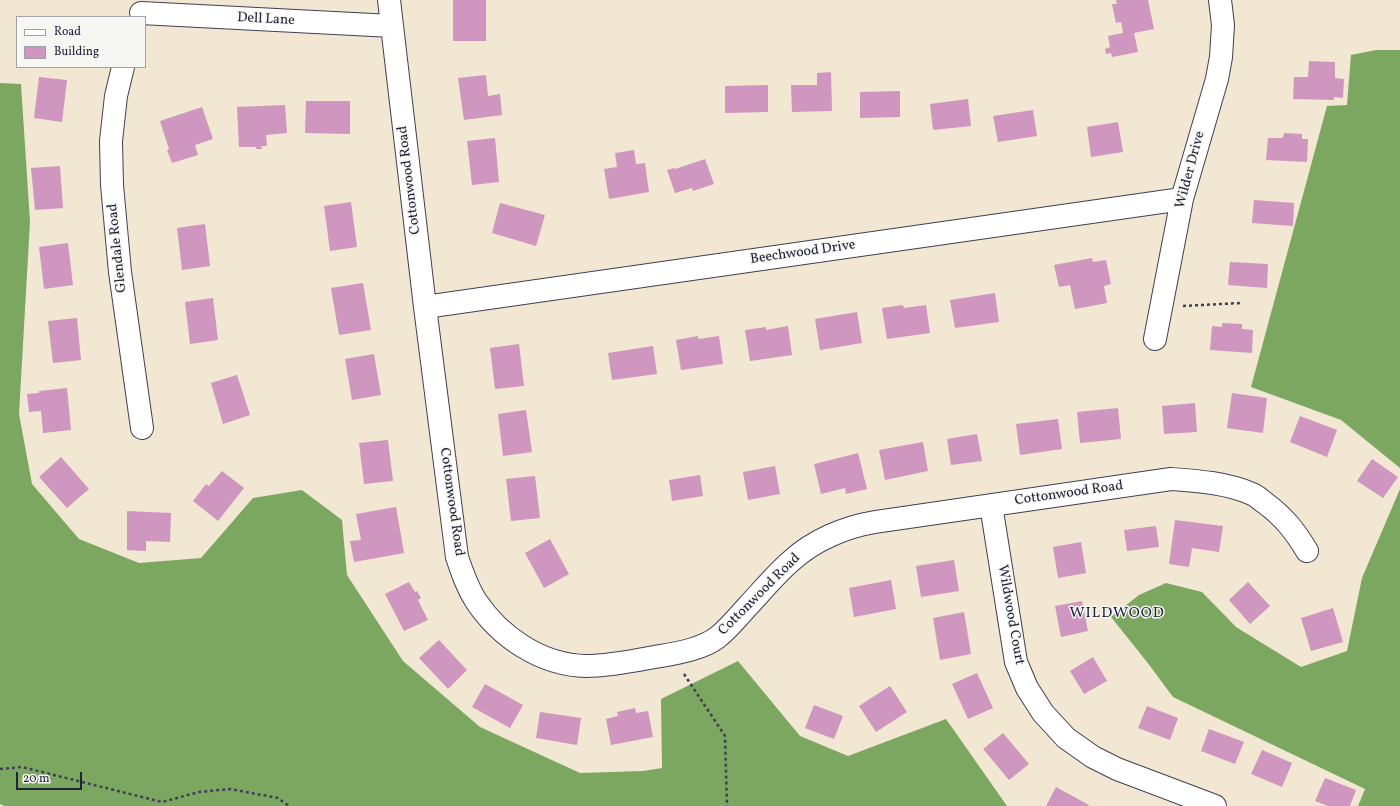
<!DOCTYPE html>
<style>
body{margin:0}
#map{position:relative;width:1400px;height:806px;overflow:hidden;background:#f1e7d2;font-family:Vollkorn,serif}
canvas{display:block}
.legend{position:absolute;left:16px;top:16px;width:130px;height:52px;box-sizing:border-box;background:#f6f6f2;border:1px solid #a1a1a9;margin:0;padding:5px 7px;list-style:none;font-size:12px;color:#22223b}
.legend li{display:flex;align-items:center;gap:8px;height:20px}
.legend b{width:20px;border:1px solid #a1a1a9}
.scale{position:absolute;left:16px;top:772px;width:66px;height:18px;box-sizing:border-box;border:2px solid #22223b;border-top:0;padding-left:5px;font-size:12px;line-height:14px;white-space:nowrap;color:#22223b;-webkit-text-stroke:3px #f6f6f2;paint-order:stroke}
</style>
<div id="map">
<canvas width="1400" height="806"></canvas>
<ul class="legend">
<li><b style="height:5px;background:#fff"></b>Road</li>
<li><b style="height:11px;background:#cf96bf"></b>Building</li>
</ul>
<div class="scale">20 m</div>
</div>
<script>
const ctx = document.querySelector('canvas').getContext('2d');
ctx.lineJoin = 'round';
function fill(path, color) { ctx.fillStyle = color; ctx.fill(path, 'evenodd'); }
function stroke(path, color, width, dash) { ctx.strokeStyle = color; ctx.lineWidth = width; ctx.lineCap = dash ? 'butt' : 'round'; ctx.setLineDash(dash || []); ctx.stroke(path); }
function label(font, color, halo, rows, align = 'center') {
  ctx.font = font + ' Vollkorn,serif'; ctx.lineWidth = 3; ctx.setLineDash([]); ctx.textBaseline = 'middle'; ctx.strokeStyle = halo; ctx.fillStyle = color; for (const [text, x, y, turn = 0] of rows) {
    ctx.save(); ctx.translate(x, y); ctx.rotate((+turn || 0) * Math.PI / 180); ctx.textAlign = isNaN(turn) ? turn : align; if (halo) ctx.strokeText(text, 0, 0); ctx.fillText(text, 0, 0); ctx.restore();
  }
}
const forest = new Path2D(`
 M1376,50H1400V468L1341,420L1251,387L1327,106L1347,105L1351,55Z
 M0,83L21,84L30,222L19,414L32,484L79,539L139,563L201,558L253,498L302,490L342,520L347,575L403,661L480,727L580,773L643,771L662,768L661,699L738,661L800,736L848,756L946,719L1007,806H4L0,804Z
 M1400,489V806H1358L1365,789L1173,697L1147,662L1111,617L1139,595L1166,583L1202,592L1236,627L1301,667L1347,651L1362,578Z`);
const building = new Path2D(`
 M453,0H486V41H453Z
 M1116,0H1148L1154,29L1134,33L1138,52L1112,57L1111,53L1106,54L1105,49L1110,47L1108,36L1123,33L1121,22L1116,23L1112,4H1117Z
 M1309,61L1335,62V78L1344,79L1343,98L1334,97V100L1293,99L1294,77H1308Z
 M831,72L832,111L792,112L791,85H817V73Z
 M486,75L488,96L500,94L502,115L464,120L458,78Z
 M39,77L67,80L62,122L34,118Z
 M768,85V112L725,113V86Z
 M900,91V117L860,118V92Z
 M968,99L971,126L933,130L930,104Z
 M306,101H350V134L305,133Z
 M285,105L287,133L266,135L267,146H261L262,149H256V147H239L237,107Z
 M202,107L213,139L195,145L198,155L172,163L167,150L169,149L160,121Z
 M1033,110L1037,136L998,142L993,116Z
 M1118,122L1123,152L1091,157L1087,127Z
 M1284,133L1302,134V139H1308L1307,162L1266,160L1268,138H1283Z
 M495,138L499,182L472,185L467,141Z
 M634,150L636,164L645,163L649,192L609,199L604,169L617,167L615,153Z
 M705,159L714,184L693,191L692,188L675,193L667,170L674,168L675,169Z
 M60,166L63,208L35,210L31,168Z
 M1254,200L1294,203L1293,226L1252,223Z
 M351,202L357,247L330,251L324,206Z
 M500,203L545,215L536,246L492,233Z
 M205,224L210,266L182,270L177,228Z
 M68,243L73,285L44,289L39,247Z
 M1092,258L1093,262L1106,260L1111,284L1104,286L1107,303L1075,309L1070,285L1059,287L1054,265Z
 M1230,262L1268,264L1267,288L1228,285Z
 M363,283L371,330L339,335L331,288Z
 M995,293L999,322L955,328L950,300Z
 M213,298L218,340L190,344L185,302Z
 M903,305L904,308L926,305L930,333L887,339L882,308Z
 M857,312L862,343L820,350L815,319Z
 M77,318L81,360L53,363L48,321Z
 M1222,323L1242,324V329L1253,330L1252,353L1210,350L1212,326L1222,327Z
 M788,326L792,355L750,361L745,330L766,327V330Z
 M698,336V339L719,336L723,364L681,370L676,340Z
 M519,344L524,386L495,389L490,348Z
 M653,346L657,374L612,380L608,353Z
 M374,354L381,395L352,400L345,359Z
 M237,375L250,415L223,424L211,383Z
 M67,388L71,430L43,433L41,411L29,412L27,394L39,393V391Z
 M1232,393L1267,398L1263,433L1227,428Z
 M1195,403L1197,432L1164,434L1162,406Z
 M1118,408L1121,439L1080,443L1077,412Z
 M526,410L532,452L503,456L498,414Z
 M1300,416L1337,430L1327,457L1290,442Z
 M1058,419L1062,449L1020,455L1016,424Z
 M977,434L982,461L951,465L947,439Z
 M388,440L393,481L364,484L359,443Z
 M923,442L928,471L885,480L879,450Z
 M858,453L867,489L846,494L845,488L821,494L814,464Z
 M61,457L89,489L67,508L39,477Z
 M1372,459L1398,477L1383,498L1357,481Z
 M775,466L780,494L748,500L743,472Z
 M222,471L244,488L218,521L193,501L206,484L209,486Z
 M700,475L703,496L672,501L669,480Z
 M535,476L540,518L511,521L506,479Z
 M396,507L404,553L354,562L350,541L361,540L356,514Z
 M127,511L171,513L170,542L146,541V551L127,550Z
 M1175,520L1223,526L1219,552L1192,548L1189,567L1169,564Z
 M1156,526L1159,547L1127,551L1124,530Z
 M550,539L569,574L544,588L525,553Z
 M1081,542L1086,573L1058,578L1053,547Z
 M954,560L959,591L921,597L916,566Z
 M891,580L896,609L854,617L849,588Z
 M409,582L415,592L417,591L421,598L418,600L428,620L404,631L385,594Z
 M1248,582L1270,606L1250,624L1229,600Z
 M1082,601L1088,631L1061,637L1055,606Z
 M1333,608L1343,642L1311,651L1301,618Z
 M964,612L971,654L940,660L933,618Z
 M439,640L467,670L448,689L419,658Z
 M1093,657L1107,681L1084,694L1070,671Z
 M977,673L993,708L968,719L952,684Z
 M485,684L523,705L510,728L472,707Z
 M890,686L907,712L876,732L859,706Z
 M814,705L843,716L834,739L805,728Z
 M1147,706L1178,718L1170,740L1138,728Z
 M635,708L636,713L648,711L653,737L611,745L606,719L618,716L617,712Z
 M540,712L581,718L577,745L536,738Z
 M1209,729L1244,742L1235,764L1201,751Z
 M1003,733L1029,764L1009,780L983,749Z
 M1262,750L1292,763L1282,787L1251,774Z
 M1325,778L1356,790L1350,806H1328L1315,801Z
 M1056,787L1089,805L1088,806H1046Z`);
const path = new Path2D(`
 M1183,306L1240,303
 M684,674L725,736L727,806
 M0,769L22,767L162,802L199,792L230,789L278,798L289,806`);
const street = new Path2D(`
 M389,0L425,307L457,557C462,572 467,587 476,601C500,637 541,665 586,666C607,666 628,662 649,658C670,654 700,651 718,637C729,628 738,617 747,607C762,591 775,575 791,561C814,540 845,527 875,522L1171,479C1198,481 1227,483 1252,494C1257,496 1261,500 1265,503C1284,517 1295,531 1307,551
 M141,13L392,26
 M123,67L116,96L111,141L112,185L120,272L142,428
 M425,307L1182,199
 M1155,339L1182,199L1217,79L1221,57L1223,25L1220,0
 M991,505L1016,662L1027,688L1043,713L1066,738L1093,757L1117,769L1215,806`);
const streetNames = [
 ["Dell Lane",266,20,3],
 ["Wilder Drive",1191,170,-75],
 ["Cottonwood Road",410,180,-97],
 ["Glendale Road",118,248,-96],
 ["Beechwood Drive",803,253,-8],
 ["Cottonwood Road",1069,494,-8],
 ["Cottonwood Road",451,502,82],
 ["Cottonwood Road",760,595,-45],
 ["Wildwood Court",1010,615,80]
];
const neighbourhoodNames = [
 ["WILDWOOD",1117,614]
];
fill(forest, '#7ba760');
fill(building, '#cf96bf');
stroke(street, '#414052', 24);
stroke(path, '#414052', 2.5, [3, 3]);
stroke(street, '#fff', 22);
label('14px', '#22223b', '#f6f6f2', streetNames);
ctx.letterSpacing = '1px';
label('15px', '#22223b', '#f6f6f2', neighbourhoodNames);
ctx.letterSpacing = '0px';
</script>
